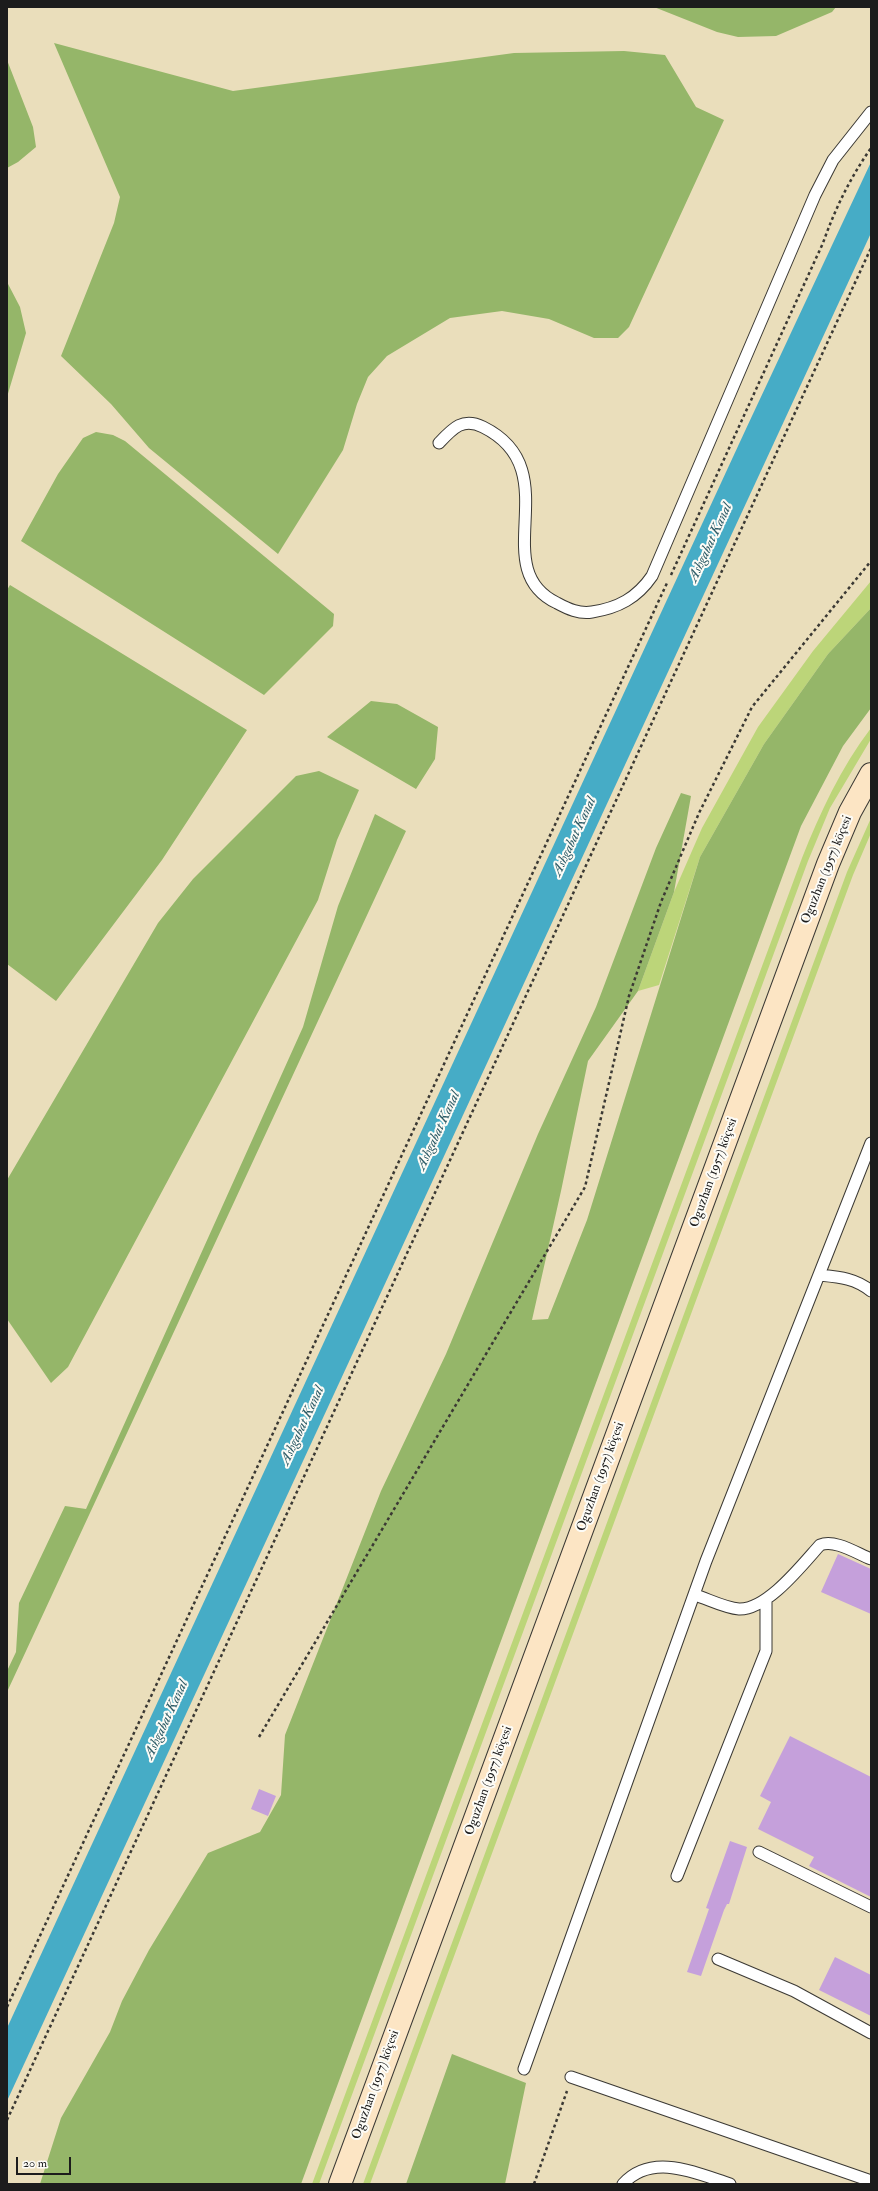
<!DOCTYPE html>
<meta charset="utf-8">
<style>
body{margin:0}
#map{position:relative;width:878px;height:2191px;overflow:hidden;background:#eadebb;font-family:"IM FELL Double Pica",serif}
canvas{display:block}
.frame{position:absolute;inset:0;border:8px solid #1c1c1c;pointer-events:none}
.scale{position:absolute;left:16px;top:2157px;width:55px;height:18px;box-sizing:border-box;border:2px solid #1c1c1c;border-top:0;padding-left:5px;font-size:12px;line-height:14px;white-space:nowrap;color:#1c1c1c;-webkit-text-stroke:3px #fdfcf7;paint-order:stroke}
</style>
<div id="map">
<canvas width="878" height="2191"></canvas>
<div class="frame"></div>
<div class="scale">20 m</div>
</div>
<script>
const ctx = document.querySelector('canvas').getContext('2d');
ctx.lineJoin = 'round';
function fill(path, color) { ctx.fillStyle = color; ctx.fill(path, 'evenodd'); }
function stroke(path, color, width, dash) { ctx.strokeStyle = color; ctx.lineWidth = width; ctx.lineCap = dash ? 'butt' : 'round'; ctx.setLineDash(dash || []); ctx.stroke(path); }
function label(font, color, halo, rows, align = 'center') {
  ctx.font = font + ' "IM FELL Double Pica",serif'; ctx.lineWidth = 4; ctx.setLineDash([]); ctx.textBaseline = 'middle'; ctx.strokeStyle = halo; ctx.fillStyle = color; for (const [text, x, y, turn = 0] of rows) {
    ctx.save(); ctx.translate(x, y); ctx.rotate((+turn || 0) * Math.PI / 180); ctx.textAlign = isNaN(turn) ? turn : align; if (halo) ctx.strokeText(text, 0, 0); ctx.fillText(text, 0, 0); ctx.restore();
  }
}
const green = new Path2D(`
 M871,581V608L828,654L764,744L700,857L659,985L638,991L674,892L702,828L758,727L813,651Z
 M871,728V739L830,808L808,861L319,2184H312L802,858C820,813 841,767 871,728Z
 M871,818V833L853,875L370,2184H363L847,872Z`);
const forest = new Path2D(`
 M654,7H836L832,12L776,36L738,37L717,32Z
 M54,43L233,91L514,53L624,51L665,55L696,107L724,120L629,327L618,338H594L549,319L502,311L450,318L387,356L368,377L357,404L343,450L278,554L149,448L111,404L61,356L114,223L120,197Z
 M7,60L33,127L36,147L18,162L7,168Z
 M7,282L20,307L26,333L7,397Z
 M96,432L113,435L125,441L334,614L333,626L264,695L21,541L58,474L83,438Z
 M10,585L247,730L162,860L56,1001L7,964V590Z
 M871,608V708L843,746L801,826L301,2184H40L61,2118L110,2032L122,2001L149,1950L208,1853L260,1832L281,1795L285,1735L381,1491L446,1354L538,1134L596,1007L656,848L681,793L691,796L674,892L638,991L588,1061L561,1191L532,1320L548,1319L587,1220L700,857L764,744L828,654Z
 M371,701L397,704L438,727L435,759L416,789L327,737Z
 M319,771L359,790L337,840L318,900L68,1367L51,1383L7,1319V1180L158,923L193,879L296,776Z
 M375,814L406,831L7,1692V1671L16,1652L19,1603L65,1506L86,1509L303,1027L338,906Z
 M452,2054L526,2083L505,2184H406Z`);
const water = new Path2D(`
 M871,162V233L7,2101V2028L745,431Z`);
const building = new Path2D(`
 M838,1554L871,1569V1614L821,1592Z
 M790,1736L871,1777V1897L809,1866L814,1857L758,1829L771,1802L760,1796Z
 M259,1789L276,1796L268,1816L251,1809Z
 M730,1841L747,1847L729,1904H727L724,1910L701,1976L687,1972L709,1909L706,1908Z
 M835,1957L871,1975V2016L819,1990Z`);
const path = new Path2D(`
 M671,575L823,243C835,209 850,178 871,148
 M259,1737L585,1187L629,996L661,902L699,813L752,707L871,561
 M7,2007L667,583
 M7,2120L871,248
 M534,2184L567,2091`);
const lane = new Path2D(`
 M439,443C453,428 463,417 483,427C570,470 484,568 557,603C568,609 579,614 592,612C618,608 637,598 652,576L815,195L833,160L871,112
 M819,1275C839,1277 855,1278 871,1291
 M695,1595C708,1599 725,1608 739,1609C767,1610 802,1565 820,1545C835,1539 856,1553 871,1559
 M759,1852L871,1907
 M677,1876L766,1651V1599
 M718,1959L794,1991L871,2033
 M524,2069L706,1561L871,1143
 M571,2077L871,2181
 M623,2184C652,2152 696,2173 730,2184`);
const secondary = new Path2D(`
 M340,2184L828,864L850,812L871,774`);
const streetNames = [
 ["Oguzhan (1957) köçesi",827,870,-68],
 ["Oguzhan (1957) köçesi",714,1173,-70],
 ["Oguzhan (1957) köçesi",601,1477,-70],
 ["Oguzhan (1957) köçesi",489,1781,-70],
 ["Oguzhan (1957) köçesi",376,2085,-70]
];
const waterNames = [
 ["Ashgabat Kanal",711,543,-65],
 ["Ashgabat Kanal",575,837,-65],
 ["Ashgabat Kanal",439,1131,-65],
 ["Ashgabat Kanal",303,1426,-65],
 ["Ashgabat Kanal",167,1720,-65]
];
fill(green, '#bcd579');
fill(forest, '#95b669');
fill(water, '#46acc6');
fill(building, '#c5a0db');
stroke(lane, '#3b3934', 13);
stroke(secondary, '#3b3934', 24);
stroke(path, '#3b3934', 2.5, [3, 3]);
stroke(lane, '#fff', 11);
stroke(secondary, '#fce5c4', 22);
label('13px', '#1c1c1c', '#fdfcf7', streetNames);
label('italic 14px', '#2f5d68', '#fdfcf7', waterNames);
</script>
